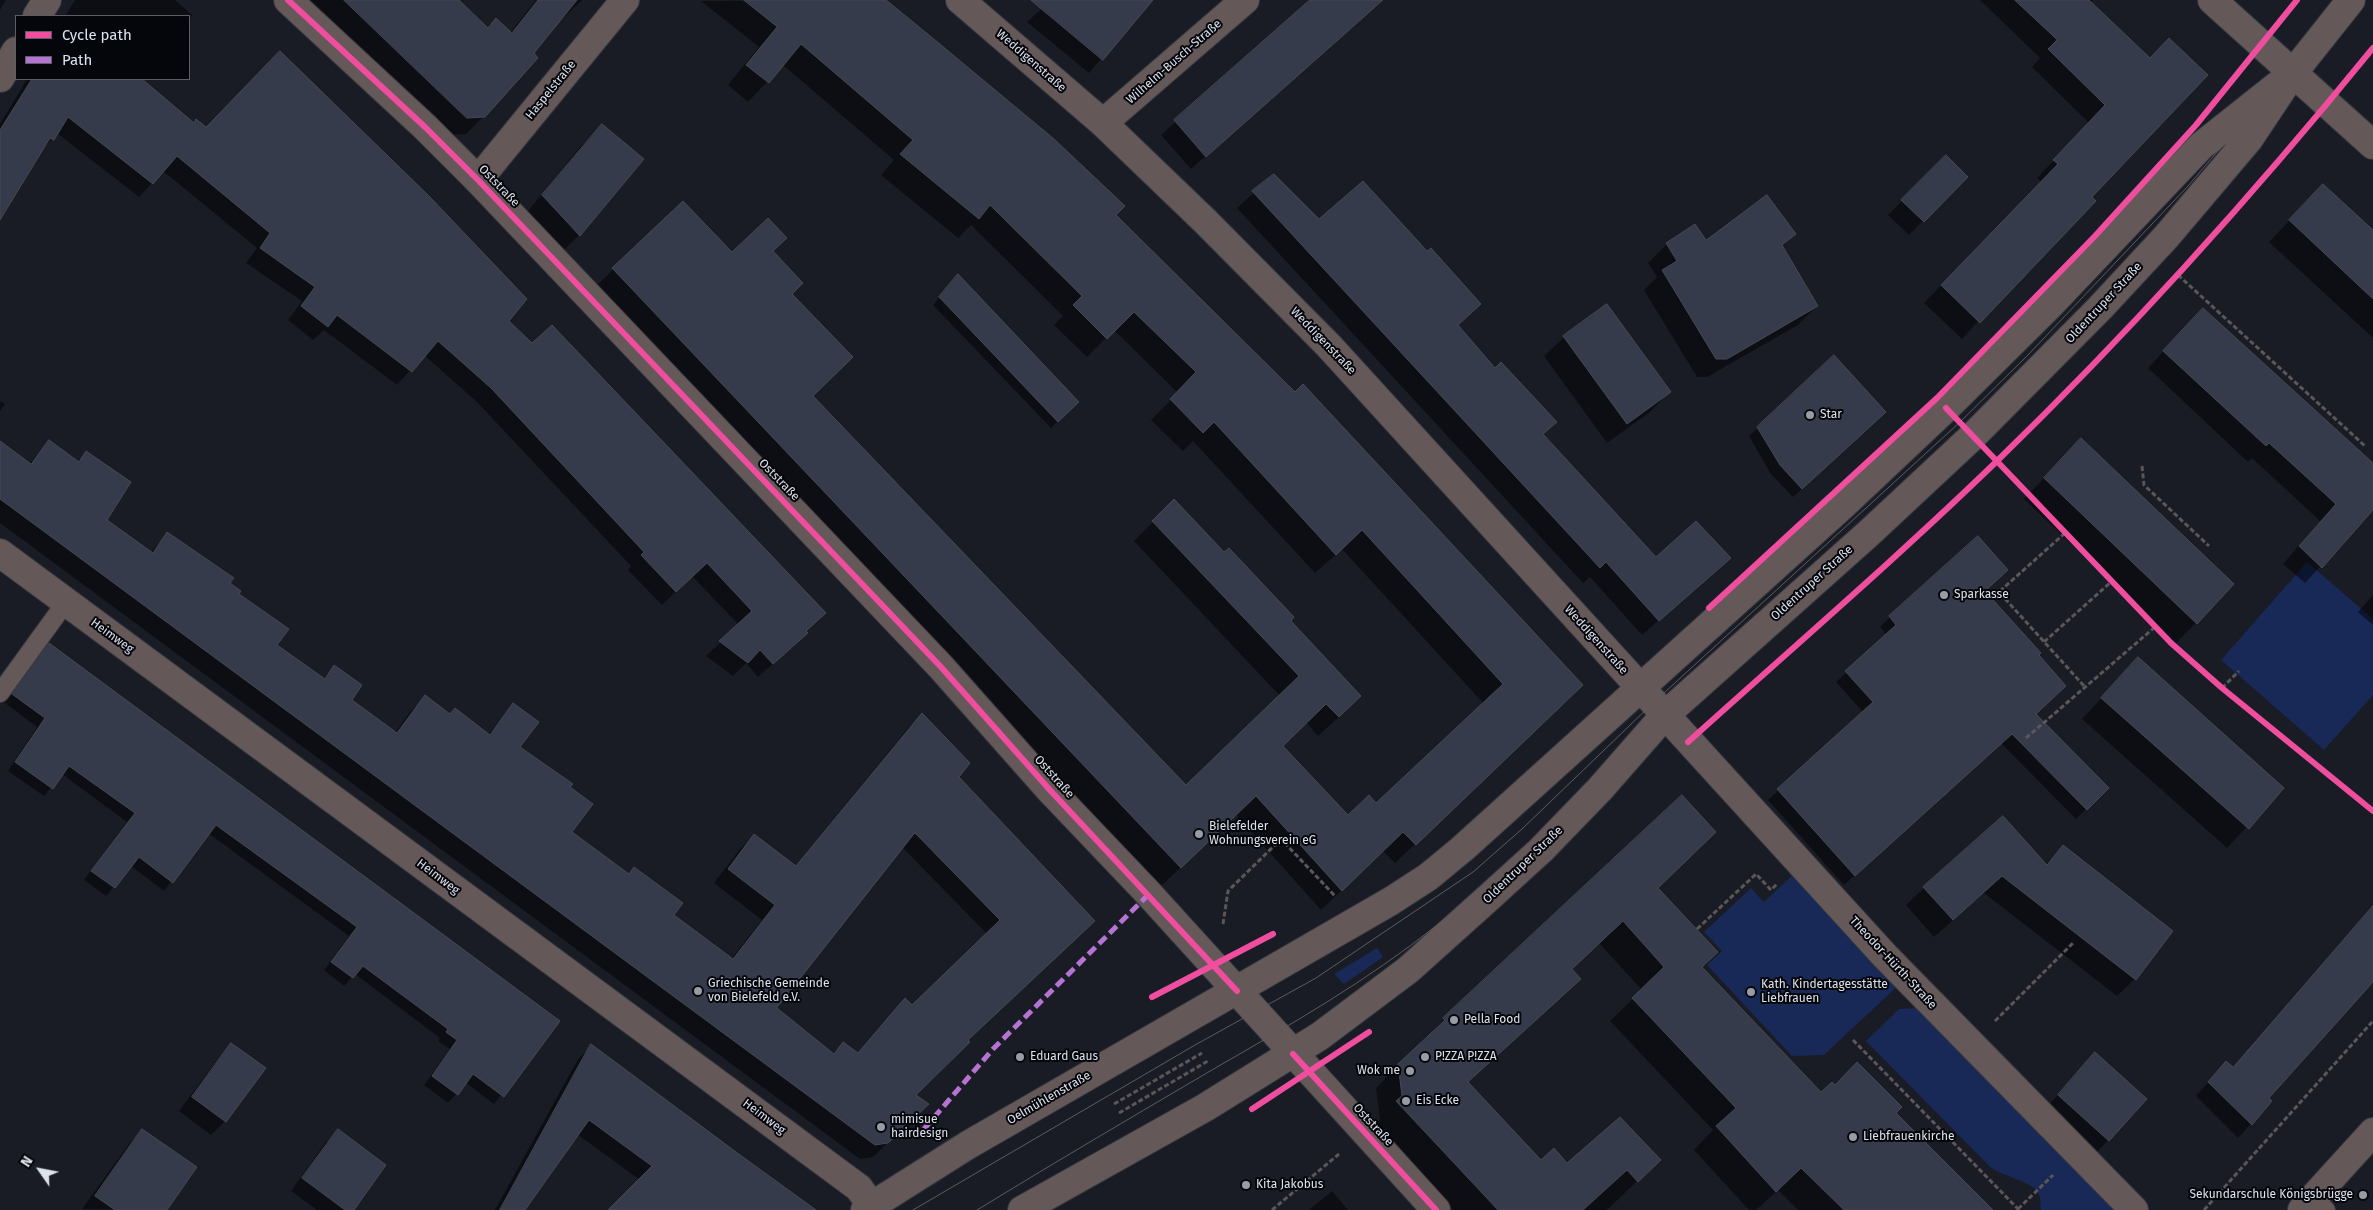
<!DOCTYPE html>
<meta charset="utf-8">
<style>
body{margin:0}
#map{position:relative;width:2373px;height:1210px;overflow:hidden;background:#191c24;font-family:"Fira Sans",sans-serif}
canvas{display:block}
.legend{position:absolute;left:15px;top:15px;width:175px;height:65px;box-sizing:border-box;background:#04060b;border:1px solid #5b5e65;margin:0;padding:6px 9px;list-style:none;font-size:15px;color:#dde2eb}
.legend li{display:flex;align-items:center;gap:10px;height:25px}
.legend b{width:25px;border:1px solid #5b5e65}
.north{position:absolute;left:15px;top:1145px;width:50px;height:50px;-webkit-text-stroke:4px #04060b;paint-order:stroke;rotate:303deg;font-size:14px;font-weight:700;line-height:20px;text-align:center;color:#dde2eb}
.north::after{content:'';display:block;margin:auto;width:18px;height:22px;background:#dde2eb;clip-path:polygon(50% 0,100% 100%,50% 72%,0 100%)}
</style>
<div id="map">
<canvas width="2373" height="1210"></canvas>
<ul class="legend">
<li><b style="height:6px;background:#ef4d9e"></b>Cycle path</li>
<li><b style="height:6px;background:#b673d3"></b>Path</li>
</ul>
<div class="north">N</div>
</div>
<script>
const ctx = document.querySelector('canvas').getContext('2d');
ctx.lineJoin = 'round';
function fill(path, color) { ctx.fillStyle = color; ctx.fill(path, 'evenodd'); }
function stroke(path, color, width, dash) { ctx.strokeStyle = color; ctx.lineWidth = width; ctx.lineCap = dash ? 'butt' : 'round'; ctx.setLineDash(dash || []); ctx.stroke(path); }
function label(font, color, halo, rows, align = 'center') {
  ctx.font = font + ' "Fira Sans",sans-serif'; ctx.lineWidth = 4; ctx.setLineDash([]); ctx.textBaseline = 'middle'; ctx.strokeStyle = halo; ctx.fillStyle = color; for (const [text, x, y, turn = 0] of rows) {
    ctx.save(); ctx.translate(x, y); ctx.rotate((+turn || 0) * Math.PI / 180); ctx.textAlign = isNaN(turn) ? turn : align; if (halo) ctx.strokeText(text, 0, 0); ctx.fillText(text, 0, 0); ctx.restore();
  }
}
const green = new Path2D(`
 M2307,562L2373,619V695L2324,750L2221,660Z
 M1796,872L1901,983L1824,1055L1792,1056L1707,965L1722,951L1704,932L1751,888L1764,902Z
 M1377,948L1383,957L1344,984L1334,974Z
 M1917,1008L2117,1210H2041C2040,1206 2041,1198 2039,1195C2034,1181 2002,1177 1989,1166L1866,1041L1899,1009Z`);
const shadow = new Path2D(`
 M0,0H6L0,10Z
 M75,0H175L192,15L189,19V16H65Z
 M308,0H457L487,29L510,33L536,0H582L553,28L484,116L466,134L450,135Z
 M884,0L1115,215L1561,705L1395,863L1383,851L1321,910L1236,815L1161,886L593,289L683,202L732,253L772,252L791,294L811,396L1186,786L1280,696L1134,541L1174,501L1289,621L1340,716L1318,736L1306,722L1282,746L1348,817L1376,805L1484,704L1342,549L1315,573L1193,441L1183,451L1151,420L1178,393L1114,330L1087,357L1054,325L1063,316L971,225L958,238L881,175L894,160L783,65L748,102L728,85L759,47L701,1Z
 M1051,0H1151L1089,73L1027,22Z
 M1312,0H1384L1191,169L1161,135Z
 M1980,0H2093L2090,3L2149,60L2091,197L1962,339L1924,303L2041,182L2037,178L2089,123L2032,67L2040,58Z
 M27,79H145L143,82L193,124L206,129L507,321L805,632L792,647L758,677L746,663L733,676L706,656L739,625L692,576L662,605L628,570L631,566L477,402L424,355L397,385L324,330L313,340L288,320L302,301L246,263L257,248L163,171L139,197L57,133L41,151L0,220V124Z
 M602,126L579,235L559,255L523,217L581,146Z
 M1946,157L1966,177L1909,235L1888,215Z
 M1273,175L1318,220L1457,326L1495,369L1555,422L1542,435L1656,559L1713,573L1642,635L1590,577L1583,583L1237,208Z
 M2323,185L2373,232V338L2269,242Z
 M1795,234L1782,247L1817,306L1798,325L1707,377H1697L1644,290L1657,277L1648,263L1667,244Z
 M951,283L1077,402L1051,428L933,305Z
 M2187,326L2371,463L2373,461V508L2305,583L2283,564L2320,521L2252,458L2248,462L2148,368Z
 M1564,337L1669,392L1650,412L1607,443L1544,356Z
 M0,401L5,404L0,411Z
 M1876,421L1793,497L1771,474L1749,436L1758,428Z
 M0,442L29,464L49,442L77,462L86,453L105,520L150,553L168,533L229,584L276,646L323,679L335,667L350,700L395,733L411,711L425,697L449,715L488,735L513,705L519,747L569,788L570,832L628,875L634,868L673,915L731,959L762,920L714,883L740,849L754,835L795,867L908,728L922,714L957,777L1093,921L967,1041L914,1095L913,1118L873,1157L860,1159L0,523ZM902,847L987,934L912,1007L905,1000L857,1054L843,1043L832,1054L775,1009Z
 M2061,460L2196,623L2176,643L2024,499Z
 M1984,592L2035,714L2107,788L2076,819L2001,743L1844,885L1768,800L1863,712L1836,682L1887,635L1880,627L1890,617Z
 M2373,595V625L2358,612Z
 M49,645L559,1021L494,1104L466,1083L448,1103L424,1085L450,1049L438,1041L440,1038L355,974L344,986L324,970L349,936L208,833L164,891L131,866L106,896L84,880L127,822L62,774L44,796L8,771L37,727L5,703Z
 M2138,659L2283,788L2227,848L2082,719Z
 M1682,797L1656,889L1700,967L1821,1094L1834,1086L1894,1113L1992,1210H1798L1778,1190L1756,1210H1749L1694,1150L1713,1130L1610,1021L1642,990L1599,943L1571,970L1579,979L1468,1083L1541,1162L1567,1165L1659,1160L1607,1210H1453L1374,1125L1380,1120L1376,1088L1444,1019Z
 M2063,847L2135,979L2117,996L1984,893L1934,937L1906,905L1924,888L2045,865Z
 M2373,906V978L2267,1099L2251,1124L2238,1138L2196,1096L2213,1077L2232,1068Z
 M231,1045L225,1121L211,1135L179,1111L218,1059Z
 M591,1046L808,1210H637L640,1180L577,1134L524,1210H495L578,1059Z
 M2095,1054L2108,1140L2095,1154L2045,1109Z
 M142,1130L165,1210L82,1209L129,1144Z
 M338,1130L352,1210H317L291,1191L326,1142Z
 M1332,1191L1348,1210H1309Z`);
const building = new Path2D(`
 M344,0H459L488,28L496,18L512,33L538,0H577L534,53L538,58L485,117L467,118Z
 M744,0H886L935,40L1054,139L1125,206L1116,215L1295,392L1303,384L1583,685L1416,845L1403,832L1342,891L1256,796L1181,868L612,268L683,201L732,252L768,218L787,238L773,251L803,283L792,294L853,357L813,396L1186,785L1299,676L1152,521L1174,499L1224,552L1229,548L1294,617L1291,621L1361,696L1339,717L1326,704L1283,746L1348,815L1369,795L1376,803L1503,684L1362,530L1336,555L1214,422L1203,433L1170,399L1196,372L1134,312L1107,339L1073,305L1082,296L990,205L979,219L900,154L913,140L801,44L769,83L746,65L777,27Z
 M1031,0H1153L1103,60Z
 M1310,0H1383L1206,157L1174,120Z
 M2015,0H2089L2150,58L2169,38L2208,75L2092,197L2096,201L1980,323L1941,285L2058,164L2053,160L2105,105L2048,49L2057,40Z
 M280,51L429,196L527,299L509,321L532,343L552,325L826,613L806,631L808,633L773,664L760,650L748,663L719,641L752,611L707,563L676,592L641,555L644,552L491,388L438,341L412,372L337,315L328,327L301,306L315,287L260,248L270,233L177,156L153,184L68,117L54,140L50,138L0,220V130L32,79H142L194,123L196,119L206,127Z
 M602,124L644,159L580,236L542,195Z
 M1946,155L1968,177L1924,222L1901,200Z
 M1274,174L1319,219L1363,181L1427,251L1431,248L1481,304L1458,325L1495,368L1501,362L1557,422L1543,434L1656,557L1696,521L1731,558L1659,621L1606,562L1600,568L1252,191Z
 M2323,184L2373,230V299L2289,220Z
 M1767,195L1796,234L1782,245L1818,306L1727,359H1716L1662,270L1677,261L1666,243L1695,224L1706,240Z
 M958,274L1079,402L1058,422L939,297Z
 M1607,304L1671,392L1627,424L1563,336Z
 M2203,308L2373,463V510L2322,568L2299,546L2336,504L2269,443L2266,446L2163,351Z
 M1834,355L1886,412L1802,489L1780,465L1757,427Z
 M2081,438L2234,584L2197,624L2044,478Z
 M49,440L79,462L86,451L131,482L107,520L153,553L167,532L234,578L230,583L241,591L239,594L289,629L277,645L325,679L334,665L362,685L352,700L397,733L425,695L450,714L455,708L490,735L513,703L539,722L520,747L573,784L570,787L593,804L572,832L629,874L634,867L683,903L674,915L733,959L775,905L728,869L754,834L796,866L922,713L970,763L959,777L1095,921L968,1040L970,1042L916,1095L929,1104L888,1143L875,1145L0,499V441L31,464ZM915,833L1000,920L912,1005L905,998L858,1053L843,1042L834,1054L777,1008Z
 M1978,536L2008,570L1985,591L2041,653L2039,655L2066,686L2036,714L2109,788L2087,810L2012,734L1855,876L1777,789L1873,702L1845,671L1896,625L1889,616Z
 M49,643L560,1021L504,1097L473,1074L458,1095L432,1076L457,1040L446,1032L448,1029L363,966L353,978L331,962L357,927L216,825L173,883L139,857L115,888L91,871L135,813L69,766L53,789L15,762L45,718L12,694Z
 M2138,657L2284,788L2249,829L2101,698Z
 M1682,795L1716,832L1658,888L1718,952L1702,967L1821,1092L1832,1082L1835,1085L1857,1062L1902,1107L1896,1113L1993,1210H1844L1801,1168L1776,1192L1716,1126L1736,1108L1632,998L1664,967L1623,921L1572,969L1581,979L1468,1082L1541,1160L1554,1148L1567,1163L1620,1117L1661,1160L1638,1182L1627,1170L1583,1210H1498L1396,1101L1402,1096L1398,1064L1445,1020L1443,1018Z
 M2003,816L2047,865L2063,845L2173,931L2136,980L2002,876L1953,920L1923,887Z
 M2373,906V982L2269,1098L2272,1101L2252,1125L2208,1082L2226,1061L2233,1067Z
 M231,1043L266,1068L226,1122L192,1097Z
 M591,1044L736,1152L816,1210H608L652,1166L589,1120L525,1210H500Z
 M2095,1052L2147,1099L2109,1141L2058,1095Z
 M142,1129L197,1167L167,1210H115L95,1196Z
 M338,1129L386,1165L354,1210H345L302,1178Z`);
const path = new Path2D(`
 M2178,275L2365,446
 M2142,466L2144,485L2209,546
 M2065,533L1999,592L2085,687
 M2044,642L2111,582
 M2222,688L2239,671
 M2026,738L2155,627
 M1223,924L1228,891L1281,839L1335,896
 M1697,929L1756,874L1771,890L1777,884
 M1995,1021L2074,942
 M1853,1040L2019,1210
 M1114,1104L1202,1053
 M1119,1113L1208,1061
 M2018,1209L2053,1175
 M1272,1210L1339,1154
 M2204,1210L2373,1021`);
const service = new Path2D(`
 M0,693L66,602
 M2314,1197L2326,1210`);
const minor = new Path2D(`
 M960,0L1103,123L1205,221L1329,346L1885,956L2134,1210
 M2212,0L2373,145
 M37,16L47,0
 M0,78L16,51
 M1103,123L1245,0
 M478,180L625,0
 M0,553L859,1188L871,1205
 M2302,1210L2373,1132`);
const tertiary = new Path2D(`
 M288,0L425,127L478,180L941,667L1049,789L1149,894L1436,1210
 M865,1210L968,1145L1391,901L1428,877L1462,849L1843,505L1946,408L2051,304L2201,146L2293,73
 M1022,1210L1206,1107L1320,1036L1408,970L1486,900L1541,850L1600,789L1664,716L1869,533L1973,436L2100,308L2166,237L2249,139L2293,73L2351,0`);
const tram = new Path2D(`
 M913,1210L1195,1045L1316,978L1473,872L1522,829L1653,703L1960,422L2027,356L2188,186L2266,94L2340,0
 M977,1210C1057,1161 1137,1114 1217,1067C1292,1024 1368,980 1436,926C1522,859 1595,778 1676,706C1798,596 1922,488 2039,371C2155,255 2261,129 2363,0`);
const quiet = new Path2D(`
 M924,1129L993,1049L1149,894`);
const cycleway = new Path2D(`
 M288,0L425,127L478,180L941,667L1049,789L1237,991
 M1946,408L2171,643L2222,688L2373,811
 M1709,608L1937,398L2095,236L2196,125L2297,0
 M1688,742C1791,649 1897,558 1997,461C2131,331 2255,193 2373,48
 M1152,997L1273,934
 M1293,1054L1436,1210
 M1252,1109L1369,1032`);
const markers = [
 [1810,415,5,"#989da5"],
 [1944,595,5,"#989da5"],
 [1199,834,5,"#989da5"],
 [698,991,5,"#989da5"],
 [1751,992,5,"#989da5"],
 [1454,1020,5,"#989da5"],
 [1020,1057,5,"#989da5"],
 [1425,1057,5,"#989da5"],
 [1410,1071,5,"#989da5"],
 [1406,1101,5,"#989da5"],
 [881,1127,5,"#989da5"],
 [1853,1137,5,"#989da5"],
 [1246,1185,5,"#989da5"],
 [2363,1195,5,"#989da5"]
];
const streetNames = [
 ["Weddigenstraße",1031,61,41],
 ["Wilhelm-Busch-Straße",1174,62,-41],
 ["Haspelstraße",551,90,-51],
 ["Oststraße",499,186,46],
 ["Oldentruper Straße",2104,303,-47],
 ["Weddigenstraße",1323,341,46],
 ["Oststraße",779,480,46],
 ["Oldentruper Straße",1812,583,-42],
 ["Heimweg",112,636,36],
 ["Weddigenstraße",1596,640,48],
 ["Oststraße",1054,777,48],
 ["Oldentruper Straße",1523,865,-44],
 ["Heimweg",438,877,37],
 ["Theodor-Hürth-Straße",1893,963,47],
 ["Oelmühlenstraße",1049,1098,-30],
 ["Heimweg",764,1117,37],
 ["Oststraße",1373,1125,47]
];
const poiNames = [
 ["Star",1820,415],
 ["Sparkasse",1954,595],
 ["Bielefelder",1209,827],
 ["Wohnungsverein eG",1209,841],
 ["Griechische Gemeinde",708,984],
 ["von Bielefeld e.V.",708,998],
 ["Kath. Kindertagesstätte",1761,985],
 ["Liebfrauen",1761,999],
 ["Pella Food",1464,1020],
 ["Eduard Gaus",1030,1057],
 ["P!ZZA P!ZZA",1435,1057],
 ["Wok me",1400,1071,"right"],
 ["Eis Ecke",1416,1101],
 ["mimisue",891,1120],
 ["hairdesign",891,1134],
 ["Liebfrauenkirche",1863,1137],
 ["Kita Jakobus",1256,1185],
 ["Sekundarschule Königsbrügge",2353,1195,"right"]
];
fill(green, '#182857');
fill(shadow, '#0007');
fill(building, '#363b4b');
stroke(building, '#464950', 1);
stroke(service, '#35393f', 20);
stroke(minor, '#35393f', 30);
stroke(tertiary, '#35393f', 30);
stroke(path, '#5b5659', 3, [5, 2.5]);
stroke(service, '#655859', 18);
stroke(minor, '#655859', 28);
stroke(tertiary, '#655859', 28);
stroke(tram, '#605b5e', 1);
stroke(quiet, '#b673d3', 5, [10, 5]);
stroke(cycleway, '#ef4d9e', 6);
for (const [x, y, r, color] of markers) { const dot = new Path2D(); dot.arc(x, y, r, 0, 2 * Math.PI); ctx.fillStyle = color; ctx.fill(dot); stroke(dot, '#04060b', 2); }
label('12px', '#dde2eb', '#04060b', streetNames);
label('12px', '#dde2eb', '#04060b', poiNames, 'left');
</script>
